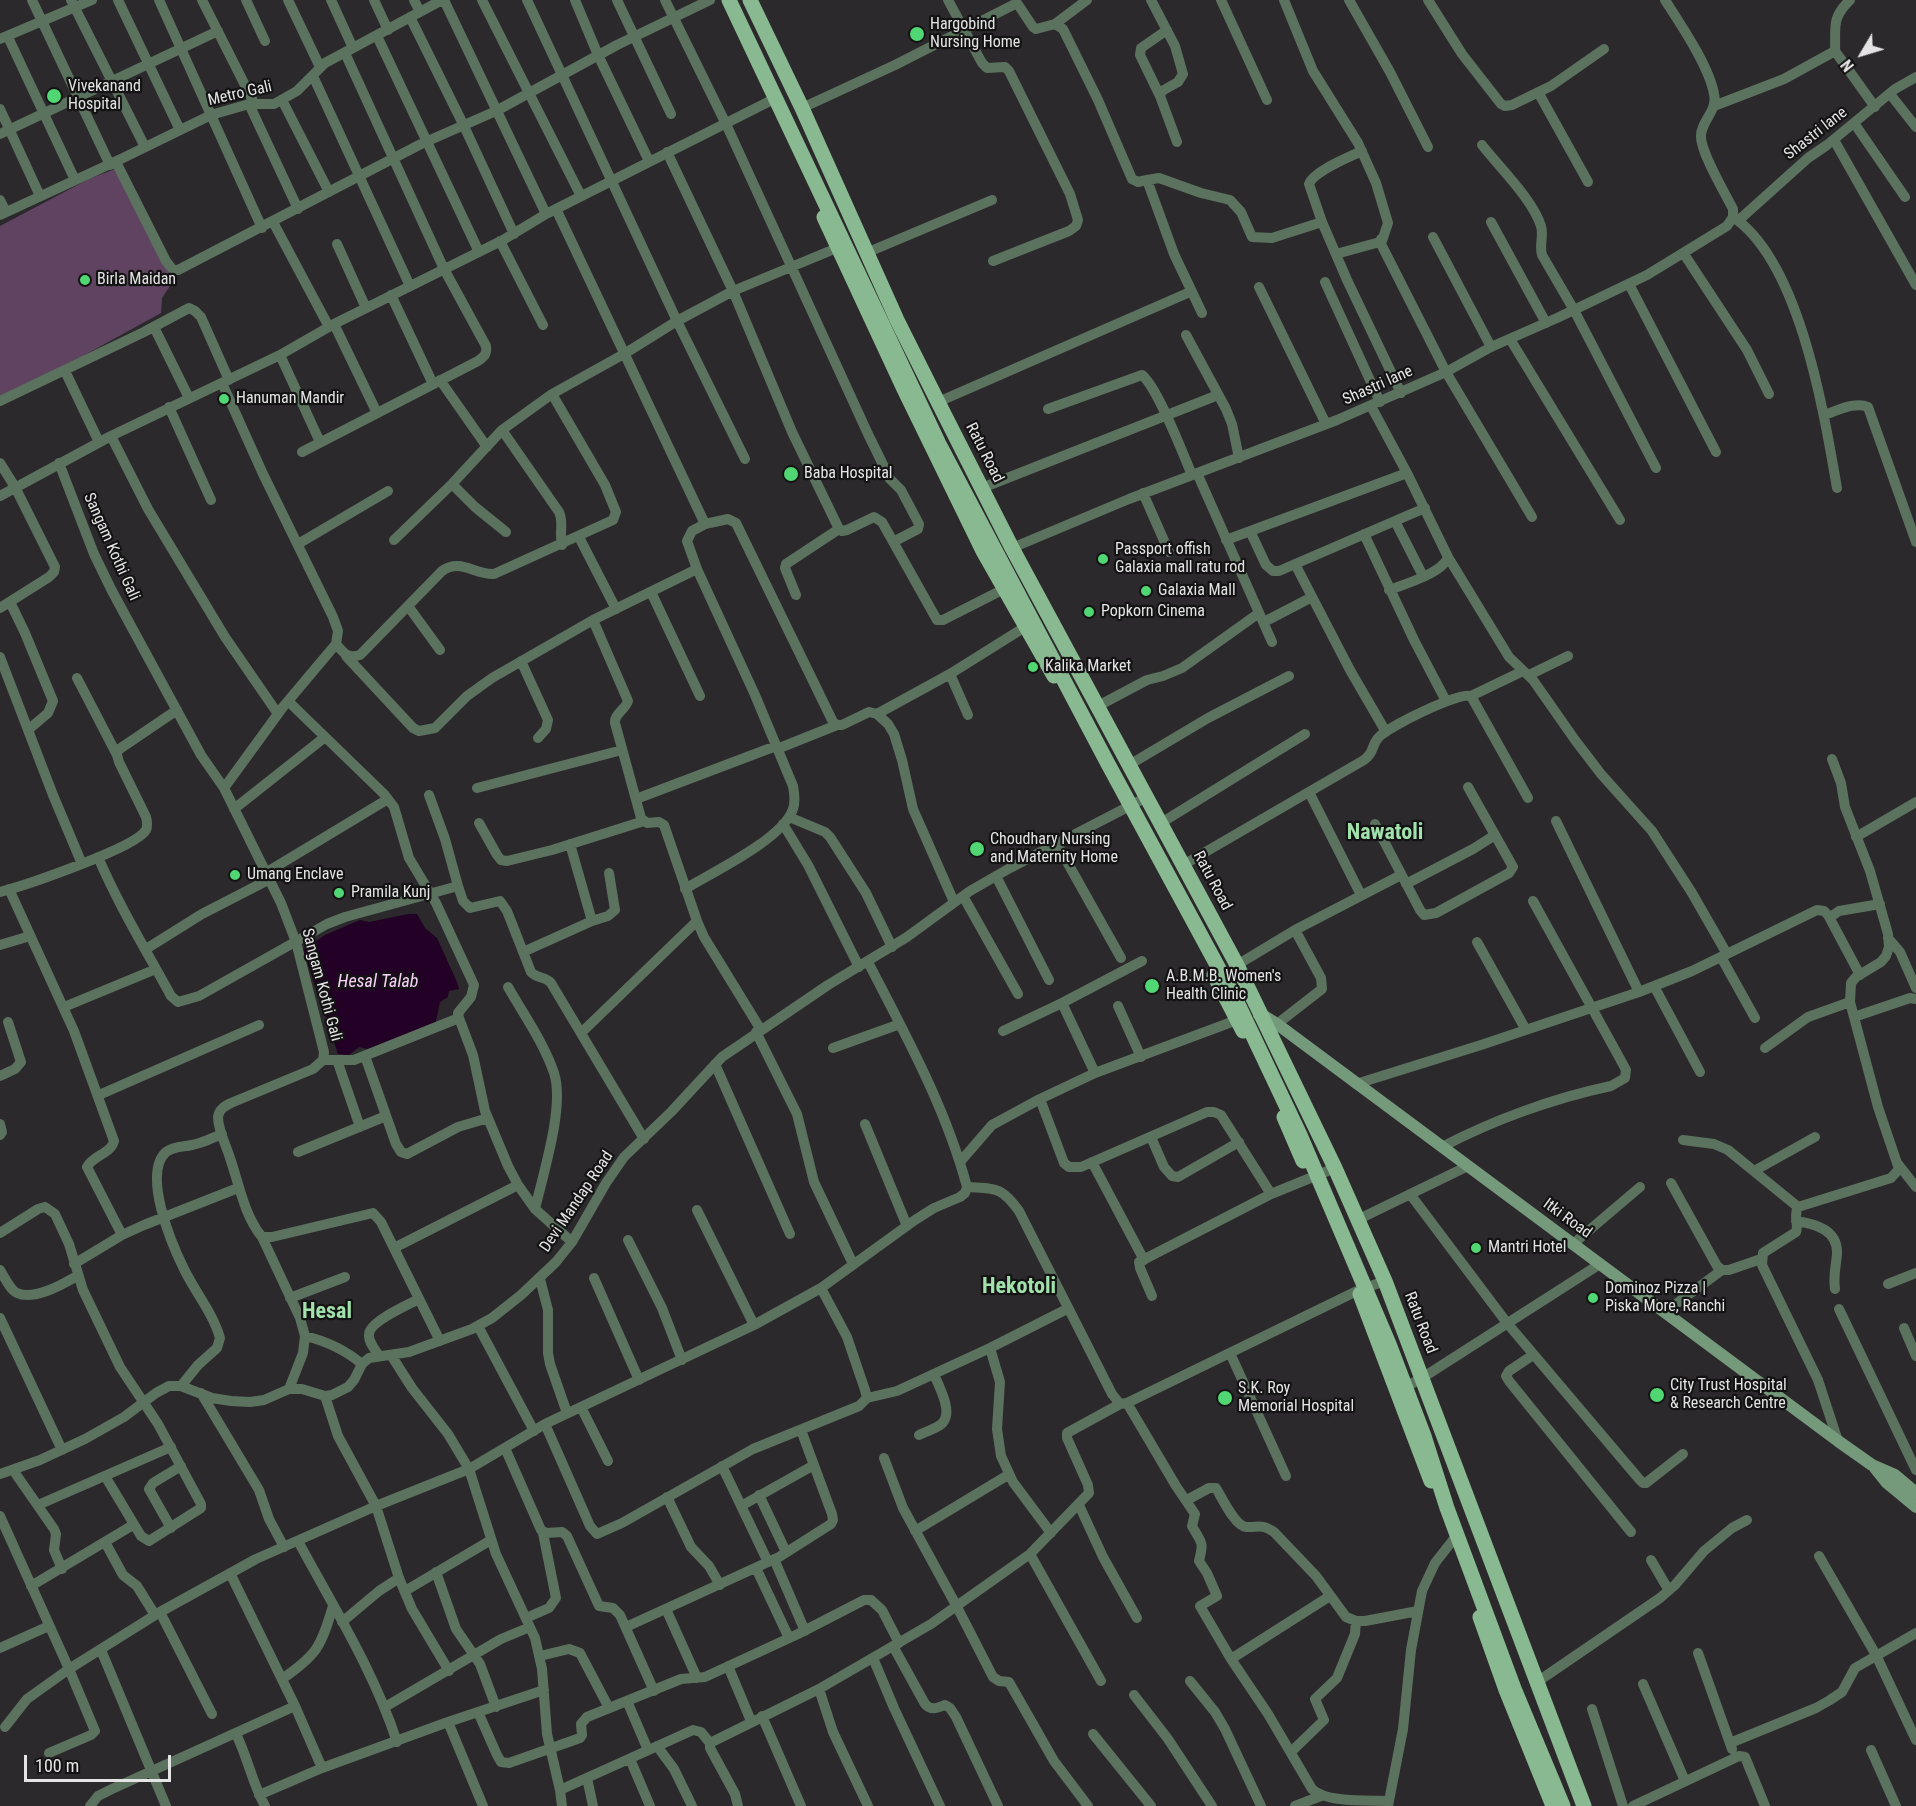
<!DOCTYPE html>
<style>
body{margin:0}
#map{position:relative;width:1916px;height:1806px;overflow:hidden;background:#2c292c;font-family:"Roboto Condensed",sans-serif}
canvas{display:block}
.north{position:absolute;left:1832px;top:24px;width:60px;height:60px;-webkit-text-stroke:4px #141314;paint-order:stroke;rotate:232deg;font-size:16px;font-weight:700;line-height:24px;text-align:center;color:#e5e4e5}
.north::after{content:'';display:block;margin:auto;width:21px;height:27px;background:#e5e4e5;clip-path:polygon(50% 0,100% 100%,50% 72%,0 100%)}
.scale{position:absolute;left:24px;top:1755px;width:147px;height:27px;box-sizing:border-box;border:3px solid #e5e4e5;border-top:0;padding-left:8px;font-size:18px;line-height:21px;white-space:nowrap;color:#e5e4e5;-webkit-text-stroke:4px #141314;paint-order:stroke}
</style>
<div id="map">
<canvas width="1916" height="1806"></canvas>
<div class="north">N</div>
<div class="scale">100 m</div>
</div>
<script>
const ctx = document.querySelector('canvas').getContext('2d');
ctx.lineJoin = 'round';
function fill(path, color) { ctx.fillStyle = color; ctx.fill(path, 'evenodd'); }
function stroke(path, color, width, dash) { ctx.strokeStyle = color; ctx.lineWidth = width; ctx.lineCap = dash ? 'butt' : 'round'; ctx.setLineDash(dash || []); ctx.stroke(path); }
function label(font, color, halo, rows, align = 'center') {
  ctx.font = font + ' "Roboto Condensed",sans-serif'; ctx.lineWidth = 4.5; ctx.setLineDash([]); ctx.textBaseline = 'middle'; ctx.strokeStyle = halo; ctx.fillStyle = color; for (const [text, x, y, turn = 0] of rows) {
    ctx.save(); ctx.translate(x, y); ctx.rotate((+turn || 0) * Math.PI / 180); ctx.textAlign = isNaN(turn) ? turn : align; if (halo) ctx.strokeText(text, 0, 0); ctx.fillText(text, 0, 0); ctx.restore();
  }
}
const green = new Path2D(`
 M115,169L170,275V286L162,298L161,313L61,368L0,396V226L89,179Z`);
const water = new Path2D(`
 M408,914H417L425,928L437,938L457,982L459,989L449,991L448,997L440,1002L435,1026L371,1050L359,1047L349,1055L338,1054L303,950L325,935L360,920L369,922Z`);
const street = new Path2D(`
 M32,0L110,165
 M71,0L145,147
 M118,0L180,130
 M159,0L262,228
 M202,0L255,105
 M246,0L265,41
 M288,0L320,67
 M331,0L353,48
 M374,0L388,30
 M414,0L420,12
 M444,0L546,214
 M482,0L581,196
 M527,0L677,321L745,459
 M575,0L598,55L649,161
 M617,0L671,114
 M665,0L726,124L868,434L890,479L901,490L919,524L918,529L893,542
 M948,0L982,63L987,68L1005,67L1009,71L1070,194L1078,220L1076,226L1069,231L993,261
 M1151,0L1175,46L1183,74L1178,82L1162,91L1160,96L1177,142
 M1221,0L1267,100
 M1284,0L1313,71L1358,143L1376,183L1388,223L1381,244L1446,372L1532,517
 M1349,0L1390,72L1428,147
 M1428,0L1462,54L1501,104L1505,106L1512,105L1551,86L1604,49
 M410,17L464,126L514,234
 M1055,24L1087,0
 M377,36L479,252
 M8,37L75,180
 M0,39L92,0
 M1835,51C1836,27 1831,18 1850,0
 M313,76L410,286
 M1538,92L1588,182
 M1890,94L1916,127
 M1160,96L1140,55L1141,48L1167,30
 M282,100L329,192
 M249,104L298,209
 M1714,106L1784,79L1835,51L1875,107
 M802,108L895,65L1017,3L1033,27L1036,29L1055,24L1063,29L1098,100L1132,179L1138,182L1147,180L1174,254L1202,313
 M0,109L40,196
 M1854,123L1905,197
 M0,134L218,31
 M1834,140L1916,285
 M1482,145C1500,168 1533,200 1541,226C1544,236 1539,245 1542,255L1574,310L1656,468
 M1362,151C1349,157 1314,171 1309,184L1322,222L1347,280L1401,393
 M667,152L733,291L792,432L839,529L842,531L847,530L874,517L882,522L937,620H943L1004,589
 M116,162L166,261L173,270H178L421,144L496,111L617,45L710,0
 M1147,180L1159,178L1201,193L1230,200L1241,212L1252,237L1272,238L1322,222
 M0,200L6,212
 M556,209L705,524L692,531L687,541L697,569L755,695L793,786C794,793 796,801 793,809C783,839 713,872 685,889
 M0,215L123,158L211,115L249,104H274L297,91L325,63L442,0
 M1733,217C1800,262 1824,413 1837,488
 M1739,220L1808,158L1827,145L1895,89L1916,77
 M273,222L329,327
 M1491,222L1546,323
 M1433,237L1491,347
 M500,241L543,325
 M337,244L366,308
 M866,253L992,200
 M1336,254L1380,242L1381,239
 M1684,254L1747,350L1769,394
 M1325,282L1380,402
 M1629,284L1716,452
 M1259,287L1326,424
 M391,295L433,384
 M334,324L377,413
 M154,327L189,398
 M1186,335L1226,409L1232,424L1239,458
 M1510,339L1620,520
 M280,355L320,442
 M65,371L99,442
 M440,380L487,447
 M222,383L263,474L333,617L338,631L336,644L283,707L224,788
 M0,401L144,332L189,308L195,311L201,317L229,380
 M938,402L1190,292
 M1371,406L1407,473L1448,557C1443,573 1405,584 1389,590
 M169,407L211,500
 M1048,409L1142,375C1158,388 1183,454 1192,475
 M1824,415C1837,411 1855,401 1868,407L1916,542
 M502,430L559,512C564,522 559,532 562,545
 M111,436L148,509L225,637L278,714
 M302,452L478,361C485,356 487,354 486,346L444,269L345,53
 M0,463L15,487L55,567L54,572L49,577L0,608
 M59,463L94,554L112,591L201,755L224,788L281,903L296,942L324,1052L323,1060L313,1069L231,1103C225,1106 219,1109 218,1117C218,1130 226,1145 230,1158C239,1184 244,1215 262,1237H272L373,1213L381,1222L440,1341
 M1197,473L1272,642
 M452,484L475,507L506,532
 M982,488L1218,395
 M1143,493L1169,552
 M0,496L111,436L280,355L334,324L503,240L546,214L772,100
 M1395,521L1423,576
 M705,524L728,519L736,523L833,722L837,725H842L869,712L877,714L888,724L894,734L902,760L913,809L954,902
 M1250,531L1266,565L1273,571H1279L1425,508
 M1364,534L1414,640L1446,701
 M579,537L616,609
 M394,540L452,484L502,430L552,394L624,354L677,321L733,291L837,248
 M1226,540L1407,473
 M298,544L388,491
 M1012,548L1129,499L1337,420L1446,372L1491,347L1557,318L1647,275L1727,226L1733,217V209C1725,193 1701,153 1701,137C1700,122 1718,111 1714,94C1709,66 1681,25 1665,0
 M1448,557L1509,657L1533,680L1575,740L1601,774L1652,831L1692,893L1727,954
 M1295,564L1350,670L1386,732
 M651,592L700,696
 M796,595L785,568L786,564L839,529
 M10,602L25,633L53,701L48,713L28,730
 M408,606L440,650
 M593,620L628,701C625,710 614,714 615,723L641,818L647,823L659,822L664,825L697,921L704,937L761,1030
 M1264,622L1312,597
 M336,644C344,653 347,659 360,655L442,571C461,558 474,575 494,574L613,520L616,512L605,485L552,394
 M346,656L413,728L419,731L435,728L467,696L492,678L593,620L697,569
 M0,657L53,795L82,864
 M521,661L548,720L546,729L538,738
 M1529,675L1568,656
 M77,678L117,755
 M1471,696L1523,671
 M288,701L384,794L394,807L409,858L436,903L474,985L471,997L458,1013L459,1018L473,1055L485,1111L508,1166L518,1185L535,1209L572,1242
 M1098,706L1147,680L1163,676L1182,668L1259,613
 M877,714L950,674
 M968,715L950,674L1025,627
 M777,749L837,725
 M1832,759L1841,783L1845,807L1870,871L1888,934L1889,947L1886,956L1881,962L1856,977L1851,983L1850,1002L1878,1107L1899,1169L1891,1178L1798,1207C1793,1216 1799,1224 1796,1232L1763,1253L1762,1265L1818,1380L1838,1441
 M1129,765L1208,718L1289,676
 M477,788L622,750
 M1309,792L1361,895
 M429,795L445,839L458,886
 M636,799L776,746
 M234,809L325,737
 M789,817L825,832L830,837L866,893L892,947
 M1556,821L1639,992
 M479,823L497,855L501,860L507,861L552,850L644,821
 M1161,823L1305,734
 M783,824L808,865L859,967
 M1375,824L1420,910L1424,915L1436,913L1509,873L1513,867L1468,787
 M1856,837L1916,802
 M1057,844L1121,958
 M98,857C119,906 146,950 171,996L178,1002L199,996L327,924L345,917L458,886L463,901L470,908L500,901L507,911L531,972C537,979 545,976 551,983L644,1139
 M1183,865L1364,760C1375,752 1371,745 1379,737C1388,727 1458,692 1471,696L1528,798
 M267,872L388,799
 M996,876L1049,980
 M1406,884L1473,849L1495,835
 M9,889L74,1031L114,1141C111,1154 93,1155 87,1167L122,1235
 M0,892C23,886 136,848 146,830C148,826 147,821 146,817L119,762L117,755L118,750L177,710
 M963,896L1018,994
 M1828,915L1832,916L1839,911L1880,904
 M592,921L608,916L615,910L609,873
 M1888,938L1900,952L1916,988
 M1477,942L1526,1030
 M0,945L30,936
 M146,949L202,914L270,879
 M523,952L592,921L570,844
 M1721,957L1755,1018
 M1237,965L1295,930L1401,875
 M1654,986L1700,1072
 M508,987C524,1015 544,1043 554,1073C565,1106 543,1174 535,1209
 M1118,1006L1141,1057
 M64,1007L156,969
 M1854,1017L1910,998L1916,999
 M1277,1024L1322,989L1321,978L1295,930
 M1003,1031L1062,1003
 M756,1032L797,1114L814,1182L853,1264
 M581,1033L697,921
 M833,1048L900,1024
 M1765,1048L1808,1017L1850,1002
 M365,1056L396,1144L401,1152L407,1154L458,1127L488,1118
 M323,1060H354L459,1018
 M337,1060L360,1127
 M715,1064L790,1234
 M1095,1073L1062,1003L1142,961
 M0,1076L15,1069L21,1062L8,1022
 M1356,1084L1481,1045L1639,992L1692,971L1817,910L1824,911L1828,915L1860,975
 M99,1095L259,1025
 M1040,1099L1064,1163L1069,1167H1081L1207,1112H1214L1221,1115L1271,1194L1335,1168
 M0,1124L2,1132L0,1135
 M865,1124L907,1226
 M1151,1137L1164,1167L1172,1176L1178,1177L1239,1142
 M1683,1140L1714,1144L1728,1150L1798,1207
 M1442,1147C1493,1120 1554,1098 1611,1086L1625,1078L1626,1070L1619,1057L1533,901
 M298,1152L386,1116
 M960,1162L992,1125L1040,1099L1095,1073L1237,1020
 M1092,1162L1144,1260
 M1898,1164L1916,1187
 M1754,1171L1815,1137
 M1671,1183L1717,1266L1722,1270H1729L1761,1259
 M967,1187C996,1189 1001,1186 1019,1211L1112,1394L1120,1404L1127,1403L1359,1290L1385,1281
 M1410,1194L1507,1323L1639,1479L1643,1483H1646L1683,1454
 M697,1210L754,1325
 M1357,1220L1468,1166
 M1796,1221C1816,1224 1838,1230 1837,1254C1836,1266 1833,1276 1835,1289
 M0,1233L38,1209L45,1207L55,1214L69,1244L83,1290L120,1367L158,1424L201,1504V1508L149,1541L141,1536L105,1476
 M262,1237L300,1318L305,1336L303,1353L289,1389
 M628,1240L662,1308L682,1360
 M1573,1244L1640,1187
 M394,1248L518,1185
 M74,1264L122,1235L144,1225L238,1188
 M0,1270C4,1276 10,1290 17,1293C34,1301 63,1284 77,1276
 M594,1278L639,1380
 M540,1279L548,1310V1353L550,1364L567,1413
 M1888,1284L1916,1273
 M1152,1296L1140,1268L1139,1262L1271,1194
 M290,1298L345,1277
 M1839,1309L1916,1470
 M1665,1312L1722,1270
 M0,1318L62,1450
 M478,1326L534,1431
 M1904,1328L1916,1356
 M305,1336C326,1341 344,1349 362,1364
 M990,1348L1000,1382L997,1429L1001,1456L1013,1482L1051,1533
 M1230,1353L1286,1476
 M391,1355L412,1388L448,1434L469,1469L496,1554L535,1638L542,1669L547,1734L560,1790L562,1806
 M1533,1355L1509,1371L1506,1376L1509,1381L1631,1532
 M379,1356C375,1349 368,1342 369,1334C370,1321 408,1305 419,1299
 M181,1386L198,1365L217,1348L220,1338C213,1313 195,1292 184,1269C172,1245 142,1174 166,1152C174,1146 183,1147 192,1145C203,1143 212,1138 222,1134
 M1400,1390L1422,1378L1600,1264
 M201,1393L259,1490L269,1519L284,1547
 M325,1396L338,1436L376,1506L399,1578L412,1609L449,1671
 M867,1398L897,1391L990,1348L1067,1309
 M1127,1403L1176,1486L1195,1514L1192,1526C1202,1544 1204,1541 1199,1561L1207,1573L1217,1596L1200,1606L1231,1659L1268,1714L1312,1789C1326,1803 1369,1800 1389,1801
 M581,1407L608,1461
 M545,1424L590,1526L597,1534L622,1523L753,1449L859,1406L867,1398L865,1390L847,1337L821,1288
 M919,1435C926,1431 940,1428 944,1421C952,1409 938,1385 934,1374
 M505,1448L541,1530L546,1533L562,1532L567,1536L599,1606L613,1608L620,1615L654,1691
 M884,1458L903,1508L956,1605L993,1677L999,1681L1009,1682L1054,1761L1088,1806
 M722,1466L768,1562
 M13,1470L54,1529L56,1534L54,1550L62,1569
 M0,1474L40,1460L85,1439L124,1417L156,1393L169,1386H181L212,1398L231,1401L250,1402L264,1400L289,1389H302L325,1396L332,1395L348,1387L354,1380L362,1364L369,1358L409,1352L472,1329L492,1318L521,1295L556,1262L572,1242L606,1183L624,1157L671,1112L722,1057L828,985L907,937L970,891L1010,868L1147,797
 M759,1495L786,1552
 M667,1497L691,1547L709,1566L720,1585
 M1187,1500L1209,1488H1216C1222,1498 1235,1526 1246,1527C1259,1528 1260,1523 1274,1532L1316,1576L1346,1617L1356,1621H1365L1418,1611
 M38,1505L171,1447
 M1079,1505L1103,1557L1137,1618
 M741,1506L814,1465
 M0,1516L69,1669L27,1699L5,1727
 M171,1528L149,1489L153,1483L181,1466
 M915,1531L1008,1475
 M298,1541C333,1606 374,1671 397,1742
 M105,1542L123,1575L137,1586L155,1615
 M1030,1554L1101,1681
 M1819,1556L1876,1655L1916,1740
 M774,1559L805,1631
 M1651,1560L1668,1589
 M756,1568L789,1638
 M436,1572L456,1629L480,1664L496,1707
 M31,1586L133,1525
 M405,1591L491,1540
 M666,1609L697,1678
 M160,1612L212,1714
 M526,1618L549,1608L556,1598L543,1533
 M342,1622L379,1591L399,1578
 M626,1627L779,1557L831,1524L833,1520L832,1514L801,1430
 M893,1646L925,1704C931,1711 937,1708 945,1705L950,1708L956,1717L998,1806
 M0,1648L49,1626
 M101,1650L166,1806
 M1698,1653L1732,1749
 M540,1656L569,1649L580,1653L609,1708
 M873,1658L894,1708L940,1806
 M1231,1659L1330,1596
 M728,1666L751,1721
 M282,1679C317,1655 321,1647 333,1606
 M1190,1681L1215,1712L1225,1729L1261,1806
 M1537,1682L1660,1598L1675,1585L1704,1551L1732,1528L1747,1520
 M1643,1684L1685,1781
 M819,1689L833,1732L868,1806
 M1134,1695L1168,1739L1212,1806
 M627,1701L648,1750
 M295,1706L322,1768L448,1722L544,1690
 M385,1707L501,1639L530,1627
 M1592,1709L1623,1806
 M478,1712L497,1755L501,1762L509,1763L580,1738L582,1735L581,1724L587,1717L681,1679L705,1677L798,1634L864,1600H871L882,1610L899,1643
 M762,1716L801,1806
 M448,1722L483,1806
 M236,1734C248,1758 252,1783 265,1806
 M1093,1734L1151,1806
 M1730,1743L1816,1708L1830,1700L1842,1692L1855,1668L1916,1633
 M657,1746L674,1769L692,1806
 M1871,1750L1896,1806
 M1291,1752L1324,1720L1315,1699L1337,1678L1355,1634L1356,1621
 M49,1753L91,1735L95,1731L69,1669L160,1612L256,1559L376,1506L469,1469L545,1424L754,1325L821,1288L915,1220L934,1208L960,1197L965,1193L967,1187C946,1108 905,1034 868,962
 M630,1759L650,1806
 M587,1778L593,1806
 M560,1790L693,1730L701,1732L710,1743
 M259,1795L322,1768
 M90,1806L98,1796L112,1789L295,1706L230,1573
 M738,1806L735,1794L710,1748V1743L819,1689L931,1624L1030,1554L1089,1493L1088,1485L1067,1438V1433L1120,1404
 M1295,1806L1321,1796
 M1388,1806L1403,1729L1411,1650L1422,1591L1435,1563L1453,1540
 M1633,1806L1739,1756L1745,1757L1765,1806`);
const secondary = new Path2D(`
 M1259,1015L1261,1014L1277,1024L1838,1441L1872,1465L1895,1475L1916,1493
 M1875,1468L1887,1483L1916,1507`);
const primary = new Path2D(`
 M750,0L802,108L897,320L938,402L1012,548L1237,965L1335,1168L1385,1281L1584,1806
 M824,217L904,389L983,551L1054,676
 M1214,975L1243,1031
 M1284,1117L1303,1161
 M1360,1294L1431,1481
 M1480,1617L1506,1690L1553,1806`);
const primaryBridge = new Path2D(`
 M729,0L939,444L1107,762L1237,1002L1300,1135L1389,1344L1424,1436L1447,1508L1515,1691L1563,1806`);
const markers = [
 [917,34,8,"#51d674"],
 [54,96,8,"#51d674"],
 [85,280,6,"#51d674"],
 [224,399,6,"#51d674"],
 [791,474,8,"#51d674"],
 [1103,559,6,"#51d674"],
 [1146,591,6,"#51d674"],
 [1089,612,6,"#51d674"],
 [1033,667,6,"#51d674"],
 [977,849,8,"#51d674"],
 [235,875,6,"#51d674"],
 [339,893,6,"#51d674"],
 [1152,986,8,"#51d674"],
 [1476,1248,6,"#51d674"],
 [1593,1298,6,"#51d674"],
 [1657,1395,8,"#51d674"],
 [1225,1398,8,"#51d674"]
];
const poiNames = [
 ["Hargobind",930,25],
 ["Nursing Home",930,43],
 ["Vivekanand",68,87],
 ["Hospital",68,105],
 ["Birla Maidan",97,280],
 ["Hanuman Mandir",236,399],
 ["Baba Hospital",804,474],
 ["Passport offish",1115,550],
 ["Galaxia mall ratu rod",1115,568],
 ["Galaxia Mall",1158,591],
 ["Popkorn Cinema",1101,612],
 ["Kalika Market",1045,667],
 ["Choudhary Nursing",990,840],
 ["and Maternity Home",990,858],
 ["Umang Enclave",247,875],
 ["Pramila Kunj",351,893],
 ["A.B.M.B. Women's",1166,977],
 ["Health Clinic",1166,995],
 ["Mantri Hotel",1488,1248],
 ["Dominoz Pizza |",1605,1289],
 ["Piska More, Ranchi",1605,1307],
 ["City Trust Hospital",1670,1386],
 ["& Research Centre",1670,1404],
 ["S.K. Roy",1238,1389],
 ["Memorial Hospital",1238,1407]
];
const streetNames = [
 ["Metro Gali",240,94,-13],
 ["Shastri lane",1816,134,-38],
 ["Shastri lane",1378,386,-24],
 ["Ratu Road",984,453,63],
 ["Sangam Kothi Gali",111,547,66],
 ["Ratu Road",1212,881,62],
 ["Sangam Kothi Gali",321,985,75],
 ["Devi Mandap Road",577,1202,-56],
 ["Itki Road",1567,1219,36],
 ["Ratu Road",1420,1323,69]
];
const waterNames = [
 ["Hesal Talab",378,982]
];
const districtNames = [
 ["Nawatoli",1385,833],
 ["Hekotoli",1019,1287],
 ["Hesal",327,1312]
];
fill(green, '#604361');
fill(water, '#230025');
stroke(street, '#5b725e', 10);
stroke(secondary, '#759a7b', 12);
stroke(primary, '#89b991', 15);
stroke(primaryBridge, '#89b991', 15);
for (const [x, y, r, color] of markers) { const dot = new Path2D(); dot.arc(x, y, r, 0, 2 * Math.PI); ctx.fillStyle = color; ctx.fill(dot); stroke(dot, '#141314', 2); }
label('16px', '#e5e4e5', '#141314', poiNames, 'left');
label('16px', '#e5e4e5', '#141314', streetNames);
label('italic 18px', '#fad0fa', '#141314', waterNames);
label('bold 22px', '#a1e2ac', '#141314', districtNames);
</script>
